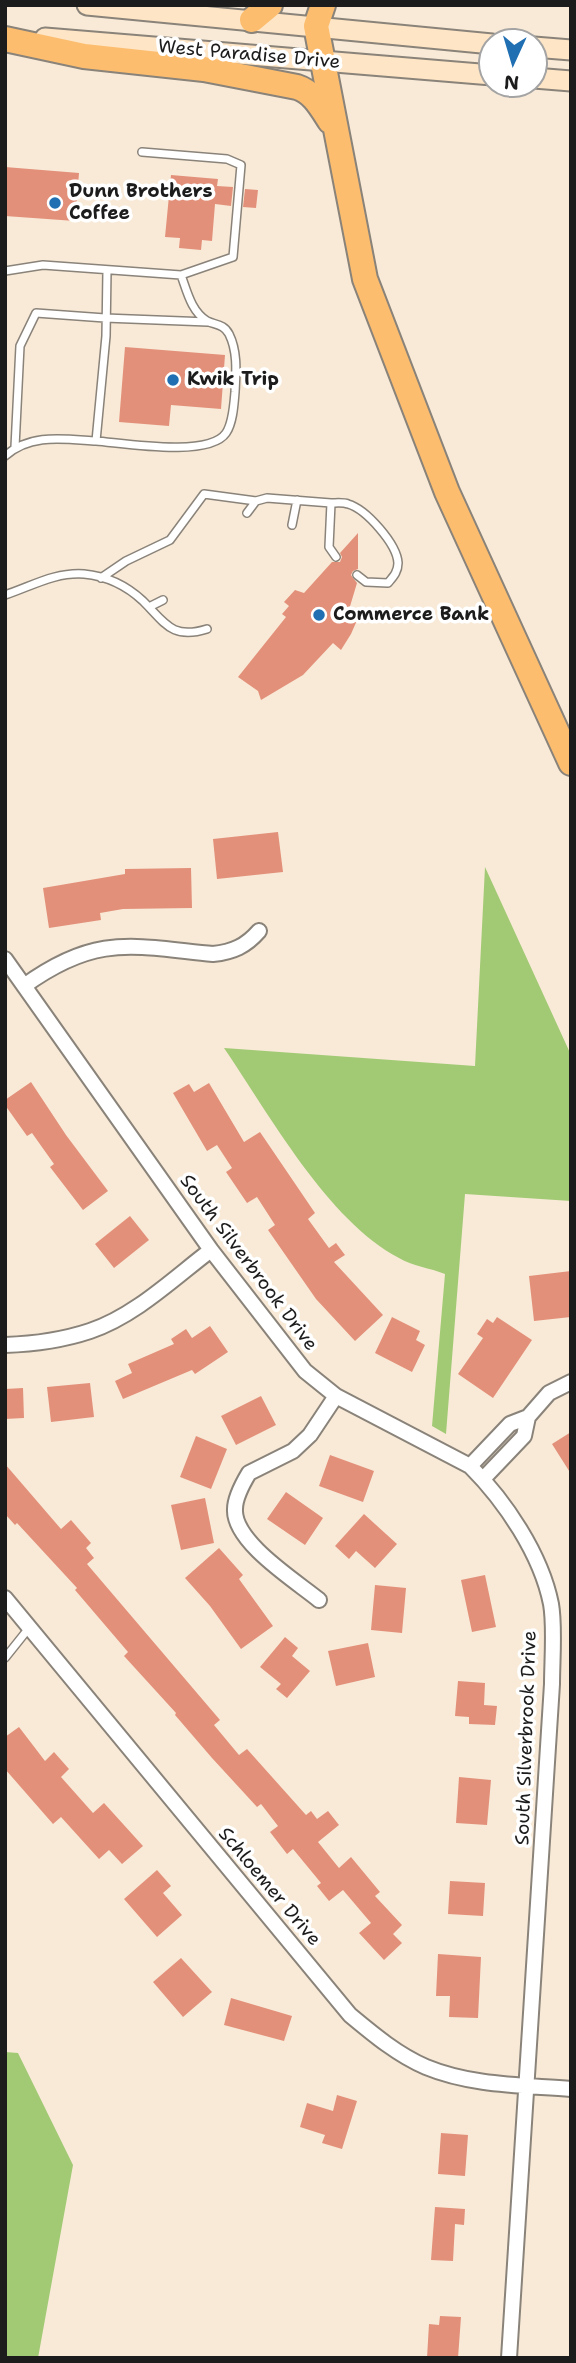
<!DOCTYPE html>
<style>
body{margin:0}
#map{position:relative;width:576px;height:2363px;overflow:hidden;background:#f8ead7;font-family:"Shantell Sans",sans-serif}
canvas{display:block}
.frame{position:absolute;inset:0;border:7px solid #1c1c1c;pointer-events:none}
.north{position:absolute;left:478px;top:28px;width:70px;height:70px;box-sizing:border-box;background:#fff;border:2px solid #a4a4a4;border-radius:50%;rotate:184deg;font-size:19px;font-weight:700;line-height:28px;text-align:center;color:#1c1c1c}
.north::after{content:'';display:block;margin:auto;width:24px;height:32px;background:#1f6fb2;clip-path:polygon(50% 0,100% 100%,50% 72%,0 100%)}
</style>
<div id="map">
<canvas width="576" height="2363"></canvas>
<div class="frame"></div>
<div class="north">N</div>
</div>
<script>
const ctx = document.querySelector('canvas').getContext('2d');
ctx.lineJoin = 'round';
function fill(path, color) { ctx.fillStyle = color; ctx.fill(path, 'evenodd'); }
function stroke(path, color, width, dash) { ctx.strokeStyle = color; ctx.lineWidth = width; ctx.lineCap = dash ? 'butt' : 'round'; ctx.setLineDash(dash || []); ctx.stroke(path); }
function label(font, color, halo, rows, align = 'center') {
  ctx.font = font + ' "Shantell Sans",sans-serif'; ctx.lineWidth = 7; ctx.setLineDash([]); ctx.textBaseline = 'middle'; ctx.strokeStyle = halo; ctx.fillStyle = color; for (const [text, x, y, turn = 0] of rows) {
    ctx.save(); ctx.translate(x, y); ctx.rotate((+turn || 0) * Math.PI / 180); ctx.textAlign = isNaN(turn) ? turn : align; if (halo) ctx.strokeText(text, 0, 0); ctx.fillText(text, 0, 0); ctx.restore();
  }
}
const green = new Path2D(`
 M485,867L571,1055V1201L465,1194L446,1434L432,1426L445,1274C430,1268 412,1266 399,1258C328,1221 269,1114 224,1048L475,1066Z
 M5,2052L18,2053L73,2165L38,2358H5Z`);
const building = new Path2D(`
 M5,167L79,173L75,221L5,216Z
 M171,175L218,179L217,186L233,187L231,206L215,204L212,241L202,240L201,250L179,248L180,238L165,237Z
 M245,189L258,190L256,208L243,207Z
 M125,347L225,355L221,409L171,405L169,426L119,422Z
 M358,533V569L353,571L351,575L357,583L348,613L358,618L351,634L341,650L333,643L303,675L261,700L258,691L238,677L286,617L282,614L289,606L284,602L295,590L304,593L332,562H340L342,557L340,553Z
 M278,832L283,872L217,879L213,839Z
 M191,868L192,908L123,909L100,913L101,920L49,928L43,888L125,874V869Z
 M31,1082L66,1135L108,1191L83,1210L50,1167L54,1164L32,1133L27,1136L5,1105V1100Z
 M209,1083L244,1142L260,1132L315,1213L308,1219L329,1248L336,1243L345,1255L334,1262L383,1315L355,1341L316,1299L268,1230L275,1225L257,1197L247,1203L226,1172L232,1168L217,1145L207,1151L173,1093L189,1084L194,1092Z
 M130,1216L149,1240L114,1268L95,1244Z
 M571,1271V1317L534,1321L529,1276Z
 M392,1317L420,1331L416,1340L425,1345L412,1372L375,1353Z
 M497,1317L532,1340L493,1398L458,1374L483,1338L477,1334L487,1319L493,1323Z
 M210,1326L228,1352L195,1374L192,1370L123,1399L115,1381L132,1373L128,1364L174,1344L171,1339L186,1329L192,1338Z
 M90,1383L94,1417L51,1422L47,1387Z
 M23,1388L24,1418L5,1419V1389Z
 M261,1396L276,1425L236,1445L221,1416Z
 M571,1432V1474L552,1444Z
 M196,1436L227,1449L211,1489L180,1477Z
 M330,1455L374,1471L363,1502L319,1486Z
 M5,1464L61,1529L71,1520L91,1543L86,1548L94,1558L87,1564L220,1720L214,1725L239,1755L247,1749L306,1815L311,1811L317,1819L328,1811L339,1825L318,1842L339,1868L351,1857L380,1892L375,1896L402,1925L393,1934L402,1943L384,1960L359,1933L371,1923L343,1890L329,1901L317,1886L321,1883L293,1849L287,1854L270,1832L278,1826L261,1804L257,1807L212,1758L175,1715L176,1713L124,1656L128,1652L75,1590L77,1588L17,1523L15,1525L5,1514Z
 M286,1492L323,1518L305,1545L267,1519Z
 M205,1498L214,1543L181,1550L171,1505Z
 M364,1514L397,1544L375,1568L356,1551L349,1559L335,1546Z
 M219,1548L243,1575L239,1579L273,1626L241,1649L210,1606L185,1578Z
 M485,1575L496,1627L472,1632L461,1580Z
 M375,1585L406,1588L402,1633L371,1630Z
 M285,1637L298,1648L292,1656L310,1671L287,1698L276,1689L281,1684L260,1667Z
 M368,1643L375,1677L336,1686L328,1651Z
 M458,1681L485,1683L484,1705L497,1706L495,1725L469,1724V1717L455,1716Z
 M19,1727L45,1761L54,1752L69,1769L61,1777L93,1813L104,1803L143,1846L122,1864L109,1850L99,1859L61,1817L53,1824L5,1769V1737Z
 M459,1777L491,1780L487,1825L456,1823Z
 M157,1870L171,1886L163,1893L182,1915L157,1937L124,1899Z
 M450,1881L485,1883L483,1916L448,1914Z
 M438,1954L481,1957L478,2018L449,2017L450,1996H436Z
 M181,1958L212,1992L183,2017L153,1982Z
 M231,1998L292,2016L284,2041L224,2025Z
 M337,2095L357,2101L342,2149L322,2143L325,2135L300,2127L307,2103L333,2111Z
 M441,2133L468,2135L465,2176L438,2174Z
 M435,2207L465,2209L464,2225L455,2224L453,2261L431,2260Z
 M440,2316L461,2317L458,2358H427L429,2324L439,2325Z`);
const lane = new Path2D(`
 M5,271L43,265L181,275L233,257L241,165L227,159L142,152
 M96,441C123,443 209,458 226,433C233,423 234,404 235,392C236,373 238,352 229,334C224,324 215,325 207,321C191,311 187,291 181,275
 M15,447L20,346L36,313L105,318L208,322
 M5,456C30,433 64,439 96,441L106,336L107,270
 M247,513L256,501L267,498L331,503
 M292,525L297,500
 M336,557L329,547L331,503C336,503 343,502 348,504C366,509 397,544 398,563C398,572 393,577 388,583L366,582L357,575
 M101,578L126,561L170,540L204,494L256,501
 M5,595C32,586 55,572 84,574C106,576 127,586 143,601C165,623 172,640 207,629
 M149,607L163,600
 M5,1658L29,1628`);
const street = new Path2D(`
 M5,959L211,1250L305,1371L336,1396L470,1466C505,1501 541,1554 551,1604C555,1626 552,1661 552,1684L509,2358
 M24,986C96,934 131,946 213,954C233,952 246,946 259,931
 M5,1345C34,1344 63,1340 90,1331C135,1316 174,1278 211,1250
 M470,1466L510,1424L528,1417
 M483,1479L524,1436L528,1417L549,1393L571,1382
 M5,1598L350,2015C374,2035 398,2055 426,2067C472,2086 523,2085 571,2089
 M319,1600C296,1581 233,1542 235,1509C235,1498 243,1483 249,1473L293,1451L310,1435L336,1396`);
const secondary = new Path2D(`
 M87,5L492,44
 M45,38L492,75
 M534,47L571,50
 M534,78L571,81`);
const highway = new Path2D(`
 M323,5L316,26L365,279L447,492L571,763
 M252,20L270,5
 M5,39L84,56L204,69L297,87C313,92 321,107 330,121`);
const markers = [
 [55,203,7,"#1f6fb2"],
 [173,380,7,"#1f6fb2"],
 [319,615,7,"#1f6fb2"]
];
const streetNames = [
 ["West Paradise Drive",249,55,5],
 ["South Silverbrook Drive",248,1263,53],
 ["South Silverbrook Drive",527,1738,-88],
 ["Schloemer Drive",269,1887,50]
];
const poiNames = [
 ["Dunn Brothers",69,192],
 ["Coffee",69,214],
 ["Kwik Trip",187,380],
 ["Commerce Bank",333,615]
];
fill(green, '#a2ca75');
fill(building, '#e3907a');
stroke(lane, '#8a837a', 10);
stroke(street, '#8a837a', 18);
stroke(secondary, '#8a837a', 23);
stroke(highway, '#8a837a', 28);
stroke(lane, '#fff', 7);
stroke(street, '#fff', 14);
stroke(secondary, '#fee5c5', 19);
stroke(highway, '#fcbd6f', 24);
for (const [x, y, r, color] of markers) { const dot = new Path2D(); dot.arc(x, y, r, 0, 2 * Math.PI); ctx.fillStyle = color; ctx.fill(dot); stroke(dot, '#fff', 2.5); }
label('19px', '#1c1c1c', '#fff', streetNames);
label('bold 19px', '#1c1c1c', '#fff', poiNames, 'left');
</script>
